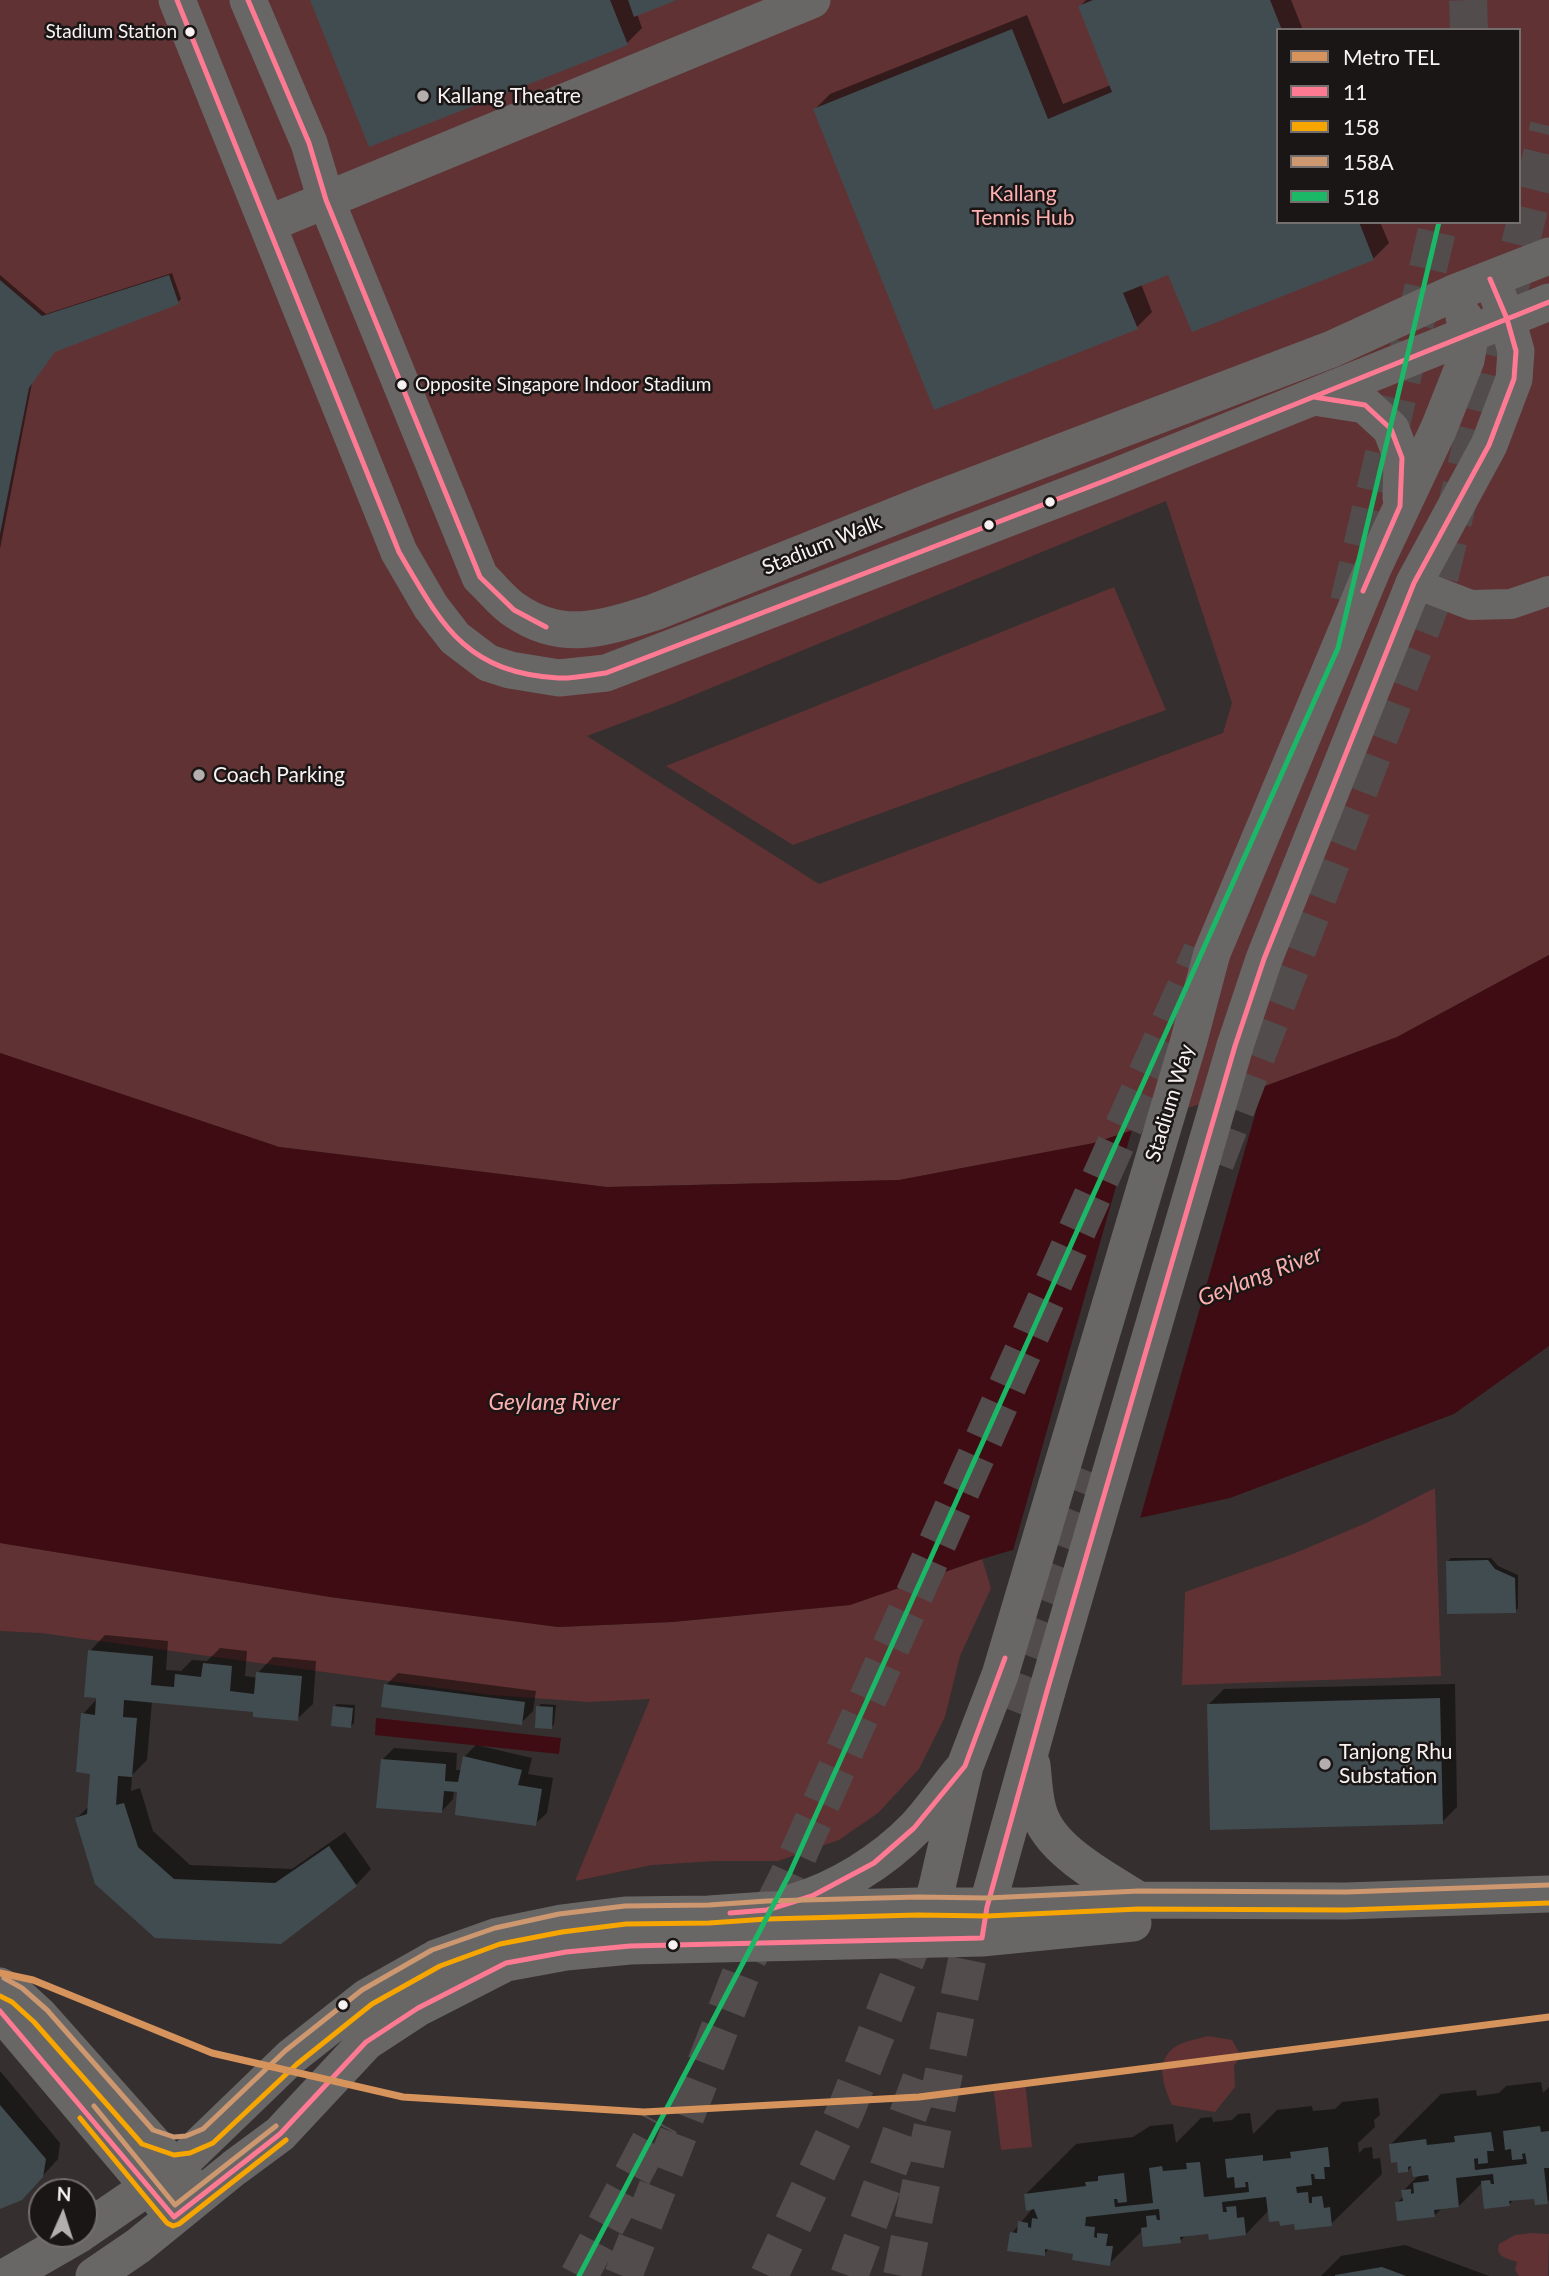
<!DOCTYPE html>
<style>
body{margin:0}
#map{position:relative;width:1549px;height:2276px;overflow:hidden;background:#352f2f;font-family:Lato,sans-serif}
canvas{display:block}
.legend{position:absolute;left:1276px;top:28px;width:245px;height:196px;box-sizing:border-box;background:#1b1616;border:2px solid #746e6e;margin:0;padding:9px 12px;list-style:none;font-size:21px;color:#f9f2f2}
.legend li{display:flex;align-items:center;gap:14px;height:35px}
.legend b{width:35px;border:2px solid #746e6e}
.north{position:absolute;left:28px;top:2178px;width:70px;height:70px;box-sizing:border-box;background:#1b1616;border:2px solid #746e6e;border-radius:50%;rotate:3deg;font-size:19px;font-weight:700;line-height:28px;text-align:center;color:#f9f2f2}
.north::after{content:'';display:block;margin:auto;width:24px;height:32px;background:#b4aeae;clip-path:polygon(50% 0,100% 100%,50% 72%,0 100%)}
</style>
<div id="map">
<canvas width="1549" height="2276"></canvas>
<ul class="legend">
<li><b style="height:9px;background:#d7935c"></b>Metro TEL</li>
<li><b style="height:9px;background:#fe7a93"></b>11</li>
<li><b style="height:9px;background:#f7a600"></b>158</li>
<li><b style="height:9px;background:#cd976f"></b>158A</li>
<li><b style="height:9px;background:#1ab867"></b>518</li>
</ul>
<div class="north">N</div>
</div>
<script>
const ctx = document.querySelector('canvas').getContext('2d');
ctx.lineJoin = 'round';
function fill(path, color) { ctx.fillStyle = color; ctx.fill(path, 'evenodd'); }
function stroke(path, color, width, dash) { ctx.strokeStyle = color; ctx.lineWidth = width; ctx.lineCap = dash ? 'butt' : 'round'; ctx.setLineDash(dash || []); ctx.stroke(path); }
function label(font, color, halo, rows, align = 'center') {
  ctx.font = font + ' Lato,sans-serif'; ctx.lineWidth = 5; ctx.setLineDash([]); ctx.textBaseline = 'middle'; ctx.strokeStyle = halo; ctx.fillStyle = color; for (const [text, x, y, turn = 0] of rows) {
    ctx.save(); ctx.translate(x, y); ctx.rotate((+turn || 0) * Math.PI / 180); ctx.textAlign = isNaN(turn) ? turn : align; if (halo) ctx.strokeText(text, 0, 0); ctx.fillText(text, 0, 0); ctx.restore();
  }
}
const green = new Path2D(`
 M0,0H1549V955L1397,1037L1268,1085L1094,1143L899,1180L607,1187L279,1147L0,1053ZM1278,30H1519V222H1278ZM1166,501L1232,703L1223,733L819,884L587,736L672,704Z
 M1114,587L1166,710L793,845L666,766Z
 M1435,1488L1441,1676L1182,1685L1185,1592L1293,1554L1366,1523Z
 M0,1543L330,1597L558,1627L672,1622L850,1605L982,1559L991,1588L960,1656L945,1717L919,1769L878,1813L839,1840L778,1861H714L652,1865L575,1881L650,1699L589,1702L491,1695L41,1633L0,1631Z
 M1208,2036L1232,2040L1241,2056L1234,2066L1235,2087L1215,2112L1172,2105C1164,2087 1154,2061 1175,2047C1183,2041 1198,2039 1208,2036Z
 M1025,2081L1032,2147L1001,2150L993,2085Z
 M1532,2233L1549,2234L1548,2276H1519L1515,2270L1517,2262C1507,2258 1495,2257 1499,2244L1515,2235Z`);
const water = new Path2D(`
 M1549,955V1346L1454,1414L1230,1498L1067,1534L982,1559L850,1605L672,1622L558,1627L330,1597L0,1543V1053L279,1147L607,1187L899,1180L1094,1143L1268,1085L1397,1037Z
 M376,1718L561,1738L559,1754L375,1735Z`);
const pier = new Path2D(`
 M1264,1083L1139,1522L1068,1538L1012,1554L1133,1126Z`);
const shadow = new Path2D(`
 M312,0H672L637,14L642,28L627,43Z
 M1086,0H1291L1303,30H1278V222H1380L1389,243L1373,259L1169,273L1141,284L1152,312L1137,327L815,109L830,94L1027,15L1063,104L1111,85L1080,6Z
 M172,273L181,299L178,302L55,350L32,383L0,549V275L46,314Z
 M1451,1558H1491L1498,1566L1518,1575V1608L1515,1611L1448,1561Z
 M105,1635L168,1641L166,1670L181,1671L192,1660L207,1661L220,1648L247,1651L245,1676L258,1678V1673L273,1657L316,1661L313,1704L297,1719L255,1710L152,1701L147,1760L132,1775L131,1791L140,1788L153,1831L190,1865L292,1869L345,1832L371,1869L356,1885L156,1936L77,1818L90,1805L92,1772L83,1714L97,1699L90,1651Z
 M398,1673L536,1691L533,1711L521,1723L386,1685Z
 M1455,1684L1457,1807L1442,1822L1209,1704L1224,1689Z
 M337,1704L355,1705L354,1723L351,1726L334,1707Z
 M541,1704L556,1705L554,1724L551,1728L538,1707Z
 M476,1745L532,1758L528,1774L553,1778L547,1813L535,1824L459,1790H454L453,1799L442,1811L382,1760L394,1748L457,1753L456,1770H462L464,1757Z
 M0,2071L60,2143L58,2159L37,2182L0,2207Z
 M1541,2082L1543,2093L1549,2087V2200L1547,2202L1535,2197L1514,2199L1509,2205L1483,2182L1459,2206L1442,2208L1435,2215L1397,2203L1404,2196L1403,2191L1419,2175L1413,2165L1408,2170L1391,2144L1441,2094L1476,2090L1477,2096L1499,2093L1506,2086Z
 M1378,2098L1380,2115L1374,2120L1375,2127L1358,2143L1359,2153L1364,2148L1372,2147L1373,2159L1380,2158L1382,2174L1331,2224L1281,2219L1269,2210L1246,2234L1210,2232L1187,2234L1180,2241L1143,2230L1109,2264L1075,2252L1050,2248L1044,2254L1012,2233L1034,2207L1026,2194L1076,2144L1133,2137L1150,2126L1173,2124L1176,2143L1201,2118L1212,2117L1213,2122L1232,2120L1238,2114L1250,2113L1253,2134L1277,2110L1312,2106L1313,2111L1335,2109L1342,2102Z
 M1405,2245L1489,2276H1321L1341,2256Z`);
const building = new Path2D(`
 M310,0H610L628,45L369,147Z
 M628,0H677L634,17Z
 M1093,0H1270L1282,30H1278V222H1359L1374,260L1192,332L1168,275L1123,293L1138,329L934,410L813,109L1012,29L1048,119L1112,92L1078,6Z
 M169,275L179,304L55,352L29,388L0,534V280L42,316Z
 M1488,1560L1495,1569L1515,1578L1516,1613L1447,1614L1446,1561Z
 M88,1650L153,1656L151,1685L174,1687L175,1674L201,1677L203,1663L232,1666L230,1691L254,1694L256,1672L302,1676L298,1721L253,1717V1712L124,1700L123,1717L137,1718L132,1777L118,1776L116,1805L124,1803L138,1847L174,1879L275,1883L329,1846L357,1886L281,1944L155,1938L95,1884L75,1818L87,1814L90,1774L76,1772L81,1713L95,1715L96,1698L84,1697Z
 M384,1684L525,1702L522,1725L381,1707Z
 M1440,1698L1443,1824L1210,1830L1207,1704Z
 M333,1706L353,1708L351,1728L331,1726Z
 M536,1706L553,1707L552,1729L535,1728Z
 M463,1756L522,1770L518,1785L542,1789L536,1826L455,1815L457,1792L444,1791L442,1813L376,1808L381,1759L446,1764L445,1781L458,1782Z
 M0,2105L46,2159L43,2177L22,2200L0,2209Z
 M1540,2126L1541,2132L1549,2131V2168H1544L1548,2204L1535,2205L1534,2199L1509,2201L1510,2206L1484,2209L1481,2181L1490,2180L1491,2184H1494L1493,2174L1456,2178L1459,2207L1434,2210L1435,2217L1397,2221L1395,2202L1403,2201L1401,2190L1411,2189V2194L1414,2193L1413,2183L1429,2181L1428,2175L1413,2177L1411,2166L1408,2167V2172L1398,2173L1397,2162L1391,2163L1389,2144L1426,2139L1427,2145L1455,2142L1454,2136L1491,2132L1494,2151H1487L1488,2163L1478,2164V2158L1474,2159L1475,2170L1527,2164L1525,2153L1522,2154L1523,2159L1512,2160L1511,2149L1505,2150L1503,2131Z
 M1328,2147L1330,2167H1324L1325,2179H1315L1314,2174H1311L1312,2185L1296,2187L1297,2193L1308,2192L1309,2203H1312V2197L1322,2196L1324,2208L1330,2207L1332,2226L1295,2230L1294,2224L1280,2226L1279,2221L1269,2222L1266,2197L1222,2202L1223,2212H1227L1226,2207L1236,2206L1237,2218L1244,2217L1246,2235L1209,2240L1208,2234L1180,2237L1181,2243L1143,2247L1141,2228L1147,2227L1146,2216L1156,2215L1157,2220H1160L1159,2209L1086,2217L1085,2226L1095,2227L1094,2237L1097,2238V2233L1108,2234L1106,2246H1113L1110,2266L1072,2260L1073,2254L1045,2249V2256L1007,2251L1010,2232L1017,2233L1018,2221L1028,2223V2227L1031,2228L1032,2218L1038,2219L1034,2209L1026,2211L1024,2194L1086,2186L1085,2182L1098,2181V2176L1124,2173L1127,2202L1118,2203L1117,2199H1114L1115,2207L1153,2203L1149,2168L1162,2166L1163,2171L1187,2169L1186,2163L1200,2162L1204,2197L1249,2192L1248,2182H1245L1246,2187L1235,2188L1234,2177L1227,2178L1225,2159L1263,2155V2161L1291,2158L1290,2152Z
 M1382,2267L1406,2276H1335V2275Z`);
const motorwayTunnel = new Path2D(`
 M1468,0L1469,30
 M1349,602L1439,222
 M1215,1163L1437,587L1549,126
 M1005,1708L1096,1474
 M579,2276L660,2123
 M623,2276L746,1961L789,1875L1202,951
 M769,2276L846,2110L925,1911
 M849,2276L923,2074
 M902,2276L978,1907`);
const minor = new Path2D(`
 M1414,583L1471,605L1511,604L1549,591`);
const tertiary = new Path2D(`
 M177,0L399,552L431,607L455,638L488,663L510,670L559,678L606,673L1107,480L1549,302
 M248,0L309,143L326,200L480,577C492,588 503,603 516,611C563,643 605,628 655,612L930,502L1332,349L1454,293L1549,256
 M268,224L812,0
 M1314,397L1365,405L1391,429L1402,458L1401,498
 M1235,1046L1264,959L1414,583L1489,445L1514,379L1516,351L1507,319L1498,296
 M1032,1765C1034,1781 1034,1803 1041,1818C1055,1853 1108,1881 1139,1900
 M794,1902C838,1889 883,1861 915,1828C931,1811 945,1790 960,1772
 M983,1930L987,1907L1047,1691
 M923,1938L937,1887L965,1766L1000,1675L1189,1040L1212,953L1373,568L1439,428L1466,360L1471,333L1464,317
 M0,1986L17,1995L40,2016L192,2187
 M0,2011L164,2205
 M84,2231L176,2168L291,2057L367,1997L436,1958L498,1936L561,1923L625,1915L709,1914L767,1910L918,1906H1025L1139,1900L1346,1901L1549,1894
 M7,2276L80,2234
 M94,2276L138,2246L234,2168L280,2134L366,2042L418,2008L506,1963L566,1952L630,1946L982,1938L1133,1923`);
const tertiaryBridge = new Path2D(`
 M1047,1691L1235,1046`);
const bus1 = new Path2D(`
 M177,0L399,552C442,625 464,672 558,678C573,679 590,675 606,673L1107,480L1549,302
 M248,0L309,143L326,200L480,577L514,610L546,627
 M1314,397L1365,405L1391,429L1402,458L1400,506L1363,591
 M730,1913L767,1910L812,1896L874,1863L914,1828L965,1766L1005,1658
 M0,2011L174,2217L280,2134L366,2042L418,2008L506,1963L566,1952L630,1946L982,1938L987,1907L1047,1691L1235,1046L1264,959L1414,583L1489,445L1514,379L1516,351L1507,319L1490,279`);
const bus2 = new Path2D(`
 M0,1996L12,2002L34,2022L142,2144L174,2155L190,2153L213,2143L297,2064L372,2004L440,1966L500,1944L562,1932L626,1924L709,1923L767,1919L918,1915L987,1916L1139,1909L1346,1910L1549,1903
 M80,2118L167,2223L173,2226L179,2224L286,2140`);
const bus3 = new Path2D(`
 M4,1978L22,1988L47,2010L153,2130L174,2137L186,2136L203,2129L285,2051L362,1990L432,1950L495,1928L559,1914L625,1906L709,1905L767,1901L918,1897L987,1898L1139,1891L1346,1892L1549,1885
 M94,2106L175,2205L276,2126`);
const bus4 = new Path2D(`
 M579,2276L789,1875L1338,648L1439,222`);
const metro1 = new Path2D(`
 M0,1973L33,1980L212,2053L403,2097L644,2112L919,2097L1549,2017`);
const markers = [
 [190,32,6,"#f9f2f2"],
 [423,96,7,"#b4aeae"],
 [402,385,6,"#f9f2f2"],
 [1050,502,6,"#f9f2f2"],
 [989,525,6,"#f9f2f2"],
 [199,775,7,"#b4aeae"],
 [1325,1764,7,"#b4aeae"],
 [673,1945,6,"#f9f2f2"],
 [343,2005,6,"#f9f2f2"]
];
const busNames = [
 ["Stadium Station",177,32],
 ["Opposite Singapore Indoor Stadium",415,385,"left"]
];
const poiNames = [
 ["Kallang Theatre",437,96],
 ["Coach Parking",213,775],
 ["Tanjong Rhu",1339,1752],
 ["Substation",1339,1776]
];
const parkNames = [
 ["Kallang",1023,194],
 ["Tennis Hub",1023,218]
];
const streetNames = [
 ["Stadium Walk",822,545,-22],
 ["Stadium Way",1170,1103,-73]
];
const waterNames = [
 ["Geylang River",1260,1276,-21],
 ["Geylang River",554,1403]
];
fill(green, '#613233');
fill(water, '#400c13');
fill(pier, '#352f2f');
fill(shadow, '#0007');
fill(building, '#414c51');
stroke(motorwayTunnel, '#524c4c', 38, [38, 19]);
stroke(minor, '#696666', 30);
stroke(tertiary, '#696666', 37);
stroke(tertiaryBridge, '#696666', 37);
stroke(bus1, '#fe7a93', 5);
stroke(bus2, '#f7a600', 5);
stroke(bus3, '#cd976f', 5);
stroke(bus4, '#1ab867', 5);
stroke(metro1, '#d7935c', 7);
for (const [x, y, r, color] of markers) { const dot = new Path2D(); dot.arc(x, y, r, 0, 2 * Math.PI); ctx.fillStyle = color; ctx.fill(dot); stroke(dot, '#1b1616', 2.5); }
label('19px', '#f9f2f2', '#1b1616', busNames, 'right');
label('21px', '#f9f2f2', '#1b1616', poiNames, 'left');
label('21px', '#feafb0', '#1b1616', parkNames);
label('21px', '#f9f2f2', '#1b1616', streetNames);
label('italic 23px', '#fdafaf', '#1b1616', waterNames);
</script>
